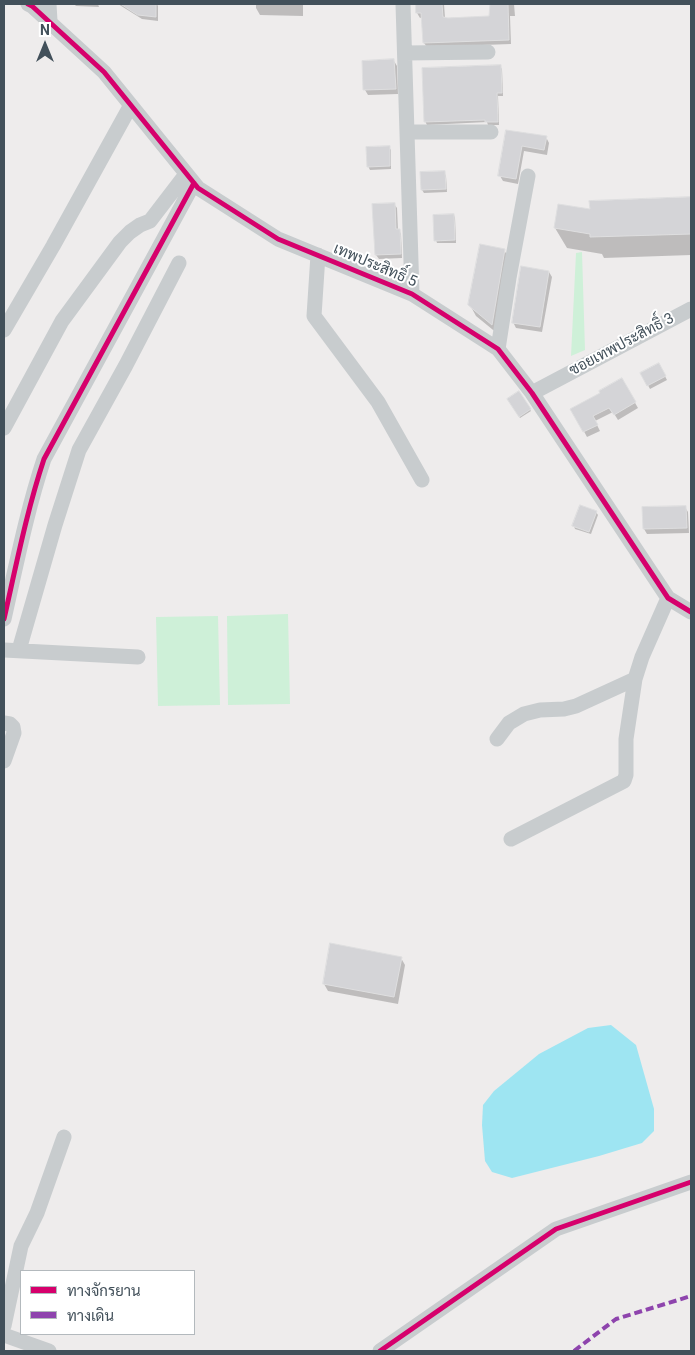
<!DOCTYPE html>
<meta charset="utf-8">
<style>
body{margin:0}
#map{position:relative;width:695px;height:1355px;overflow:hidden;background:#eeecec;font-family:Roboto,Sarabun,sans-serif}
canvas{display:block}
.frame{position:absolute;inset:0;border:5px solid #42505a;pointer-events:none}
.legend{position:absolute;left:20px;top:1270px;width:175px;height:65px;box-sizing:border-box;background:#fff;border:1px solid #b3b9bd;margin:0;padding:6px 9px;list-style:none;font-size:15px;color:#42505a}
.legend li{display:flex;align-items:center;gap:10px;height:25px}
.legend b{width:25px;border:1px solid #b3b9bd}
.north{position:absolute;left:20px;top:20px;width:50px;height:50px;-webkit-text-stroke:4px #fff;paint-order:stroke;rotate:0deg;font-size:14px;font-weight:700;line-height:20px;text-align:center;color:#42505a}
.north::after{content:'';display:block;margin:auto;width:18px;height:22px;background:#42505a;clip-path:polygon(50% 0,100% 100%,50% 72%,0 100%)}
</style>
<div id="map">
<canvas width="695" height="1355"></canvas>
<div class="frame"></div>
<ul class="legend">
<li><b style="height:6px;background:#d6006c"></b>ทางจักรยาน</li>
<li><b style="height:6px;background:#8e44ad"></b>ทางเดิน</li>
</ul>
<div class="north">N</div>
</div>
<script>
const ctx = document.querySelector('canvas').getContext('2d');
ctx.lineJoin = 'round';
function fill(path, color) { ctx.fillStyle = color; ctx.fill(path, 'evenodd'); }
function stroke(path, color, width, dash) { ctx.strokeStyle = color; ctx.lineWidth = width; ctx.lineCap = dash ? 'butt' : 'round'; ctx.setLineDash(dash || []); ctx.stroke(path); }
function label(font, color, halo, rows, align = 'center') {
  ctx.font = font + ' Roboto,Sarabun,sans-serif'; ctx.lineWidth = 4; ctx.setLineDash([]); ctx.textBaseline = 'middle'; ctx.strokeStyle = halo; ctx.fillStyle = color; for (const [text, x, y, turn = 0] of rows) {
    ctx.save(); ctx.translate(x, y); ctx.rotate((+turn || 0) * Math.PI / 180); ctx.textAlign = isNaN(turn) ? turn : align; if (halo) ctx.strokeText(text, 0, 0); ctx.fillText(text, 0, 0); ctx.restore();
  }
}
const green = new Path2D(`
 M582,252L585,350L571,356L576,253Z
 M288,614L290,704L228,705L227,616Z
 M218,616L220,705L158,706L156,617Z`);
const water = new Path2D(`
 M611,1025L636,1045L654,1109V1131L642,1143L599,1156L512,1178L492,1172L485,1161L482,1125L483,1105L494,1091L539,1054L588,1028Z`);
const shadow = new Path2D(`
 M74,4H98L99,7L76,6Z
 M118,4H157L158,6V21L142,19Z
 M256,4H303V16L260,15L256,8Z
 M417,4H444L445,18L491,17L490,4H514L515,16H510L511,44L427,47L424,43L423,17L420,18L417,13Z
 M394,61L397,66L398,94L368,95L365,90Z
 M500,66L502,69L503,96H498L499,125H488L487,122L427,125L425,121Z
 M508,131L546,137L549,143L547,155L524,151L518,184L503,181L500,176Z
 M389,147L391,150V169L370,170L368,166Z
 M444,172L446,176L447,192L424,193L422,190Z
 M691,199V255L604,258L602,254L567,248L555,228L591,210V202Z
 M394,204L397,208L398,230H399L401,234L402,258L379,259L376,255Z
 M454,215L455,218L456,243H437L436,240Z
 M504,250L510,260L498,334L476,316L470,305Z
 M549,272L552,277L542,332L516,328L513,322Z
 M659,365L667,380L650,389L642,374Z
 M622,380L638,408L618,420L613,412L595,421L600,431L587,437L572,409L602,394Z
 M518,393L531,411L520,418L508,399Z
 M685,507L688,512L689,533L647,534L644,529L643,509Z
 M596,512L598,515L591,534L575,529L574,526Z
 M401,958L405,965L398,1004L328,991L324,984Z`);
const building = new Path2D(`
 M121,4H156V17L138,15Z
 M416,4H442L443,17L448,18L489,16L490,4H508L509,40L423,43L421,13H416Z
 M394,59L396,89L363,90L362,61Z
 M501,65L502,93H497L498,122H485V120L424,122L422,68Z
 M506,130L547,136L544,150L522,146L516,179L498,176Z
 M390,146V166L367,167L366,147Z
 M445,171L446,189L421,190L420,172Z
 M691,197V234L590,237V234L554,228L558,204L590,209L589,201Z
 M395,203L396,229H400L401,254L375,255L372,204Z
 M454,214L455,240L434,241L433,215Z
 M480,244L505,249L492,325L468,305Z
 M521,266L549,271L540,327L512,323Z
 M659,363L666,376L647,386L640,373Z
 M622,378L636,402L614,415L609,408L593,416L598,425L583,432L570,409L600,393L599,391Z
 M519,391L531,409L519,417L507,399Z
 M580,505L597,511L589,532L572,526Z
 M686,506L687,528L643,529L642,507Z
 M330,943L402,957L394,997L323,984Z`);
const minor = new Path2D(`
 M28,4L32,6L104,72L198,188L278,239L412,294L498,349L532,393L668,598L691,612
 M49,4L50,21
 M403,4L412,294
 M405,53L488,52
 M408,132H491
 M318,255L314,316L378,402L422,480
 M4,330L53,246L131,105
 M498,349L509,278L528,176
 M532,393L691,309
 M4,428L62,321L120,242L130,232L140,225L150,221L186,174
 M4,619C16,566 27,510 44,459L194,183
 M4,650L138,657
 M19,650L55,525L79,450L126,365L179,263
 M4,723L10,724L13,727L14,733L4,761
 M497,739L509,723L524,714L540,710L564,709L576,706L635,679
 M511,839L624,781L626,775V739L635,679L642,657L668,598
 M4,1326L21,1246L37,1213L64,1137
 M4,1335L49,1351
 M380,1351L556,1229L691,1182`);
const quiet = new Path2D(`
 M574,1351L616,1319L691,1296`);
const cycleway = new Path2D(`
 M28,4L32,6L104,72L198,188L278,239L412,294L498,349L532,393L668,598L691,612
 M4,619C16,566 27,510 44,459L194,183
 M380,1351L556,1229L691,1182`);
const streetNames = [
 ["เทพประสิทธิ์ 5",375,266,23],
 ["ซอยเทพประสิทธิ์ 3",622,345,-28]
];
fill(green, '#cef0d8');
fill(water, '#9ee5f2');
fill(shadow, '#0003');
fill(building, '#d4d4d7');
stroke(building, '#dededf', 1);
stroke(minor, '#c8ccce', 15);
stroke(quiet, '#8e44ad', 4, [8, 4]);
stroke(cycleway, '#d6006c', 5);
label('15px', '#42505a', '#fff', streetNames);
</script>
